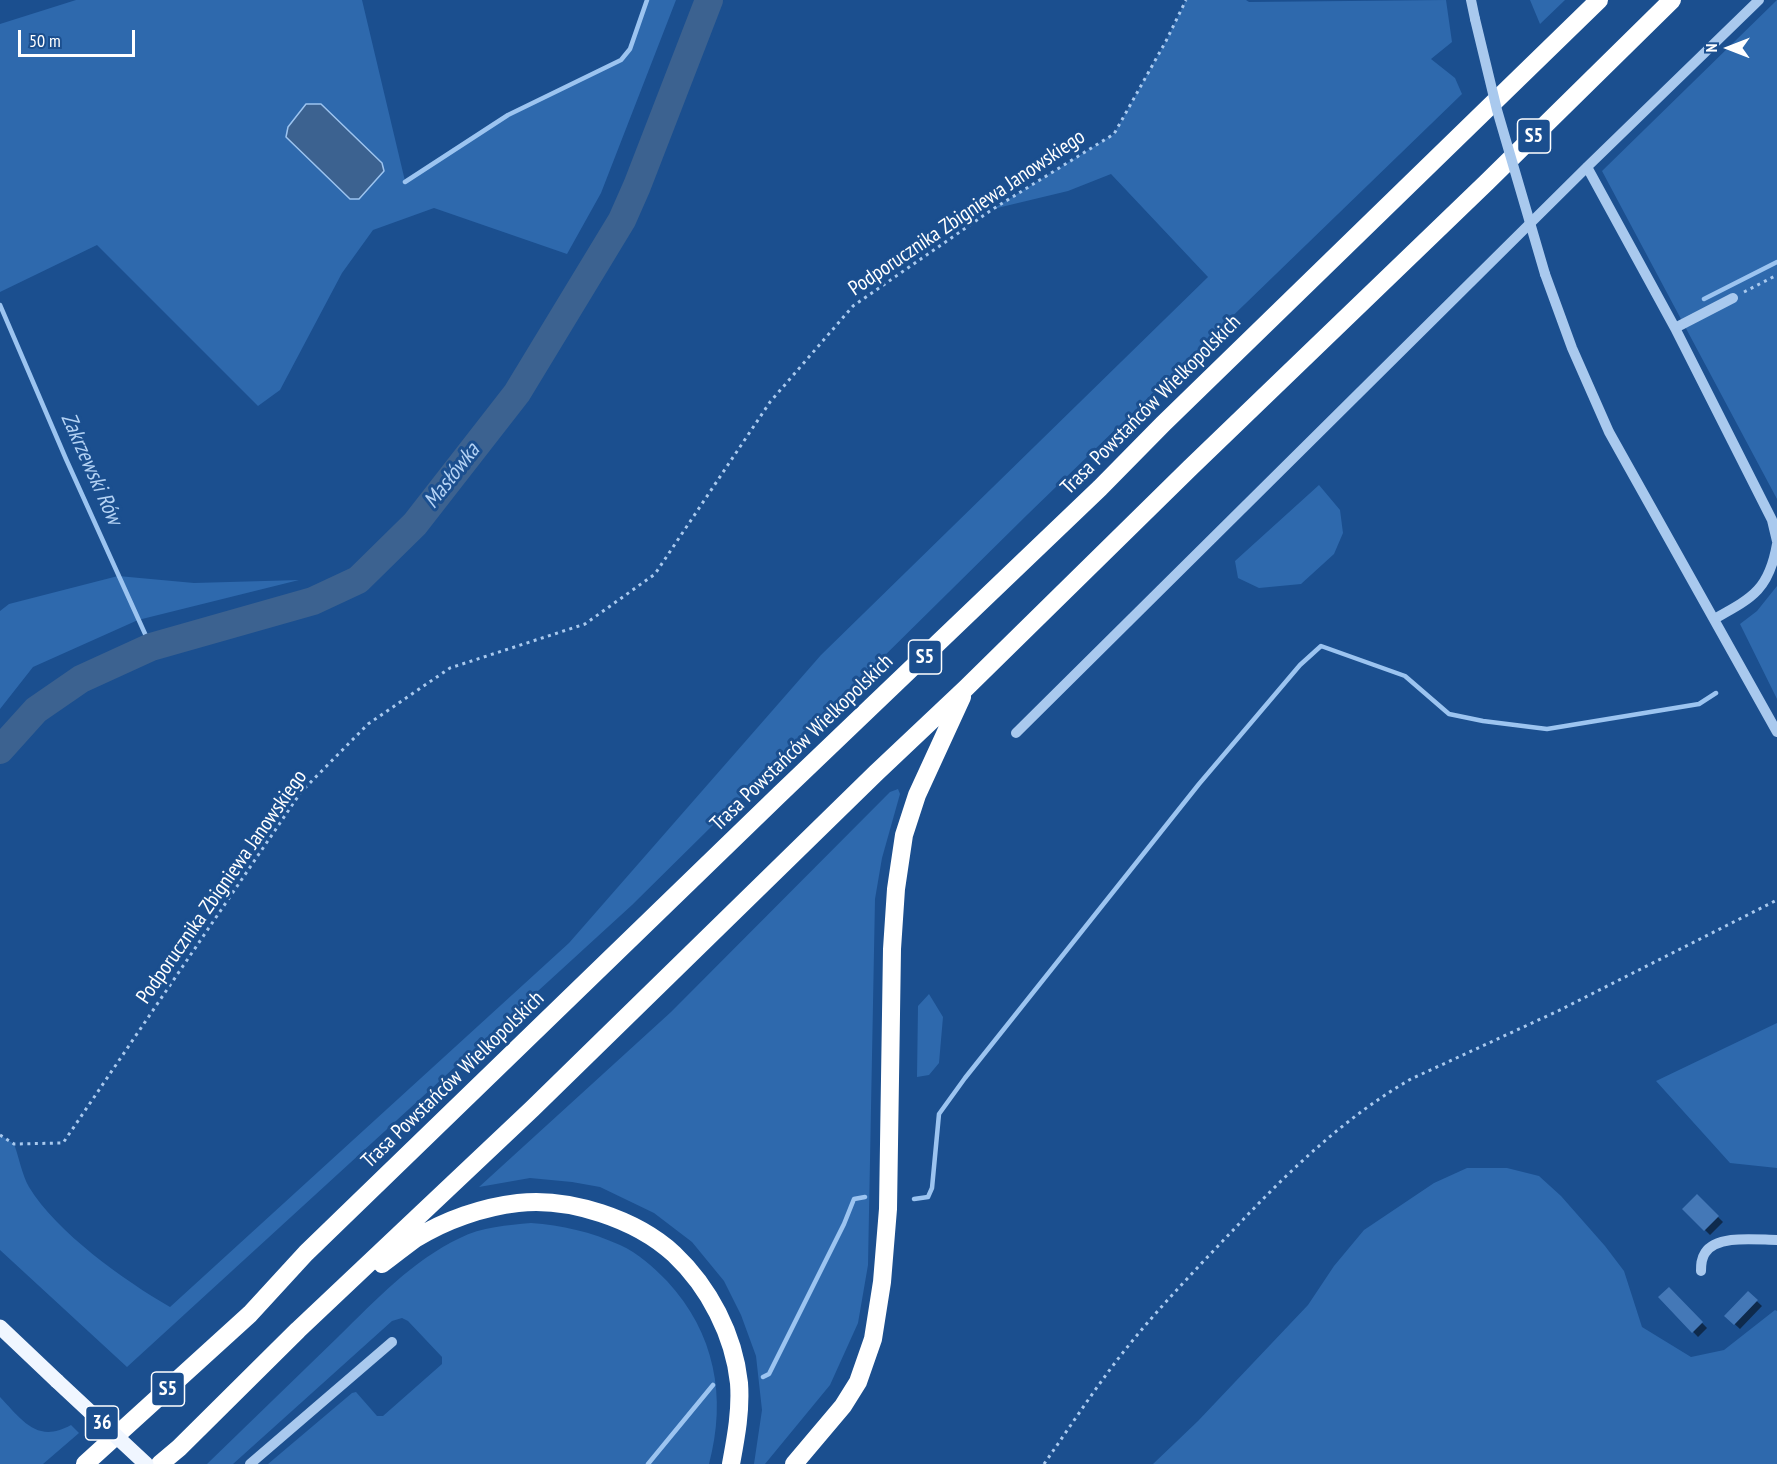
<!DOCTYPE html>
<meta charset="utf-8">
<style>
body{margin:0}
#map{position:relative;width:1777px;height:1464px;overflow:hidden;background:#1b4f8f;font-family:"PT Sans Narrow",sans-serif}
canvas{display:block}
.north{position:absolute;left:1699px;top:18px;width:60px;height:60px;-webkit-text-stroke:4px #1b4f8f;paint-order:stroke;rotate:270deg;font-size:16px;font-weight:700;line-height:24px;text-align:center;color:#fff}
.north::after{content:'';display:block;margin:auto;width:21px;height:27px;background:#fff;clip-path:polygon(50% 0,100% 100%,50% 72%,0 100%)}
.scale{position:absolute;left:18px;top:30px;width:117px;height:27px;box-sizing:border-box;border:3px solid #fff;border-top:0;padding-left:8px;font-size:18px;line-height:21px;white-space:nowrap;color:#fff;-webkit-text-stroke:4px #1b4f8f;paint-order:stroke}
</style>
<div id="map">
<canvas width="1777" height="1464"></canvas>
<div class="north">N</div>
<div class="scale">50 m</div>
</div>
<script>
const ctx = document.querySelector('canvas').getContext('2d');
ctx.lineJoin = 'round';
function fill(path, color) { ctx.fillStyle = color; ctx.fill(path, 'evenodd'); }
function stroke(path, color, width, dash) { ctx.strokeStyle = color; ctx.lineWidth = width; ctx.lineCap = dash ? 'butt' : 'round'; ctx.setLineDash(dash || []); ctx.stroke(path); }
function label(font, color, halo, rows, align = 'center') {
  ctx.font = font + ' "PT Sans Narrow",sans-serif'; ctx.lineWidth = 6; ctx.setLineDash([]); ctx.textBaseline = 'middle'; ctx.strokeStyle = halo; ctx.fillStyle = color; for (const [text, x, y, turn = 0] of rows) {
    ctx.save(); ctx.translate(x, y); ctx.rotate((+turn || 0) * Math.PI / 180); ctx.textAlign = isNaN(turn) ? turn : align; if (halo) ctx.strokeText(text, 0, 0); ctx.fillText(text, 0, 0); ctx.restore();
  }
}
const green = new Path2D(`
 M76,0H362L405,181L508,115L621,60L630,49L647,0H676L601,193L567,254L434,208L373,230L342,273L280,390L258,406L97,245L0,292V24Z
 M1186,0H1246L1249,2L1446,0L1452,42L1431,59L1455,78L1462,94L1028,514L632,905L127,1367L0,1250V1135L14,1144C19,1157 22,1175 29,1187C56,1232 125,1281 170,1307L569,943L821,655L1208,277L1111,174L1068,191L993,209L1114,134L1166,41Z
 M1530,0H1565L1540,24Z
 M1777,0V499L1602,171Z
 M1319,485L1340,510L1343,533L1334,554L1301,584L1259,588L1238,578L1235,561Z
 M118,576L194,583L299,580L138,620L33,667L0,709V611L9,604Z
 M1777,586V699L1740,624L1757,611Z
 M898,789L900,794L882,858L875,899L868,1265L858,1323L830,1385L765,1464H754L762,1410L756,1356L741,1315L724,1281L692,1242L654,1213L600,1187L572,1182L530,1178L479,1187L671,1012L890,792Z
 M929,994L943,1017L939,1063L929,1075L917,1077L918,1006Z
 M1777,1023V1168L1730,1163L1656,1081Z
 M1467,1168H1507L1539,1176L1561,1196L1605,1246L1624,1271L1642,1327L1691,1357L1724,1350L1775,1310L1777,1311V1464H1153L1198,1421L1308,1305L1334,1266L1364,1230L1434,1183Z
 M531,1223C562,1225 591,1232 620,1245C638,1253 653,1267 667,1281C715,1333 727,1397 709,1464H268L352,1393L356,1392L377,1416H383L442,1364V1357L408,1321L402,1318L392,1321L233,1464H207C251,1421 295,1379 339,1336C376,1300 413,1260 460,1238C481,1227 508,1225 531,1223Z
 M0,1397C22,1420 37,1444 71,1425L79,1433L43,1464H0Z`);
const water = new Path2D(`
 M306,104H321L382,163L384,171L359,199H350L286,137L288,127Z`);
const shadow = new Path2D(`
 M1697,1196L1723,1222L1710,1235L1684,1209Z
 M1669,1289L1707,1328L1698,1337L1660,1297Z
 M1748,1293L1762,1306L1740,1329L1726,1316Z`);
const stream = new Path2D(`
 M405,182L508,115L621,60L630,49L647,0
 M1704,299L1777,262
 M0,305L66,459L151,647
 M914,1199L928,1197L932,1188L939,1114L965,1078L1199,784L1300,665L1321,646L1405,676L1449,714L1483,721L1547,729L1699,704L1716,693
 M763,1377L769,1374L844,1224L854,1199L865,1197
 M648,1464L713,1385`);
const river = new Path2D(`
 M0,750L36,710L81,679L151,647L313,601L358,580L415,524L517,393L622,220L637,186L709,0`);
const building = new Path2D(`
 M1697,1194L1719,1216L1704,1231L1682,1209Z
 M1669,1287L1703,1322L1692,1333L1658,1297Z
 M1748,1291L1758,1300L1734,1325L1724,1316Z`);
const path = new Path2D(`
 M1744,292L1777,275
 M0,1135L14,1144L63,1143L301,792L368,724L450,668L585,624L655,574L770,402L853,306L993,209L1114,134L1166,41L1186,0
 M1044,1464C1072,1424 1099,1382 1129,1345C1163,1303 1200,1265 1237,1226C1289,1171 1345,1117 1411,1079L1558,1011L1777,900`);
const minor = new Path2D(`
 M1471,0L1475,19
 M1587,167L1675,328L1772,520L1777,541
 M1545,274L1572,348L1609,432L1777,732
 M1675,328L1733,298
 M1714,619C1752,598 1769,590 1777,544
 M1016,733L1587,167L1759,0
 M1701,1271C1701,1265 1701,1259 1705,1253C1717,1234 1758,1240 1777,1240
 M250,1464L392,1342`);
const major = new Path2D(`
 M0,1327L57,1381`);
const highway = new Path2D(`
 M382,1264C393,1256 404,1247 415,1239C445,1220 483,1207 518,1203C569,1197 636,1219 674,1254C709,1287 734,1335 739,1383C741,1411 736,1437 731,1464
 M85,1464L250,1314L306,1253L780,794L1100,488L1163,424L1599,0
 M160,1464L179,1448L298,1330L532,1109L876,773L966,688L1190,468L1487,182L1672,0
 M794,1464L843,1406L858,1382L873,1339L882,1282L888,1209L892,949L896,889L904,835L917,795L962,697`);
const minorBridge = new Path2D(`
 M1475,19L1497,110L1545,274`);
const majorBridge = new Path2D(`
 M57,1381L146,1464`);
const shields = [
 [1534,136,33],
 [925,657,33],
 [168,1389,33],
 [102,1423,33]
];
const shieldNames = [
 ["S5",1534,136],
 ["S5",925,657],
 ["S5",168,1389],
 ["36",102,1423]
];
const streetNames = [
 ["Podporucznika Zbigniewa Janowskiego",967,213,-34],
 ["Trasa Powstańców Wielkopolskich",1151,405,-45],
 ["Trasa Powstańców Wielkopolskich",802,743,-44],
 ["Podporucznika Zbigniewa Janowskiego",222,887,-55],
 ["Trasa Powstańców Wielkopolskich",453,1080,-44]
];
const waterNames = [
 ["Zakrzewski Rów",91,469,66],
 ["Masłówka",452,476,-52]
];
fill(green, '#2e69ad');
fill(water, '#3c6290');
stroke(water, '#9cc4f0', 1.5);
fill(shadow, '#0007');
stroke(stream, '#9cc4f0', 4.5);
stroke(river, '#3c6290', 28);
fill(building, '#4478b7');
stroke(path, '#a9c9ee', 3, [3, 4.5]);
stroke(minor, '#a9c9ee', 10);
stroke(major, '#f0f6ff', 15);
stroke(highway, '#fff', 18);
stroke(minorBridge, '#a9c9ee', 10);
stroke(majorBridge, '#f0f6ff', 15);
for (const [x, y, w] of shields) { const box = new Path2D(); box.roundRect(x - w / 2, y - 17, w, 34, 4.5); ctx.fillStyle = '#1b4f8f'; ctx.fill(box); stroke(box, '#fff', 1.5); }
label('bold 20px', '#fff', null, shieldNames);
label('21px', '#fff', '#1b4f8f', streetNames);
label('italic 22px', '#b5d3f5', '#1b4f8f', waterNames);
</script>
